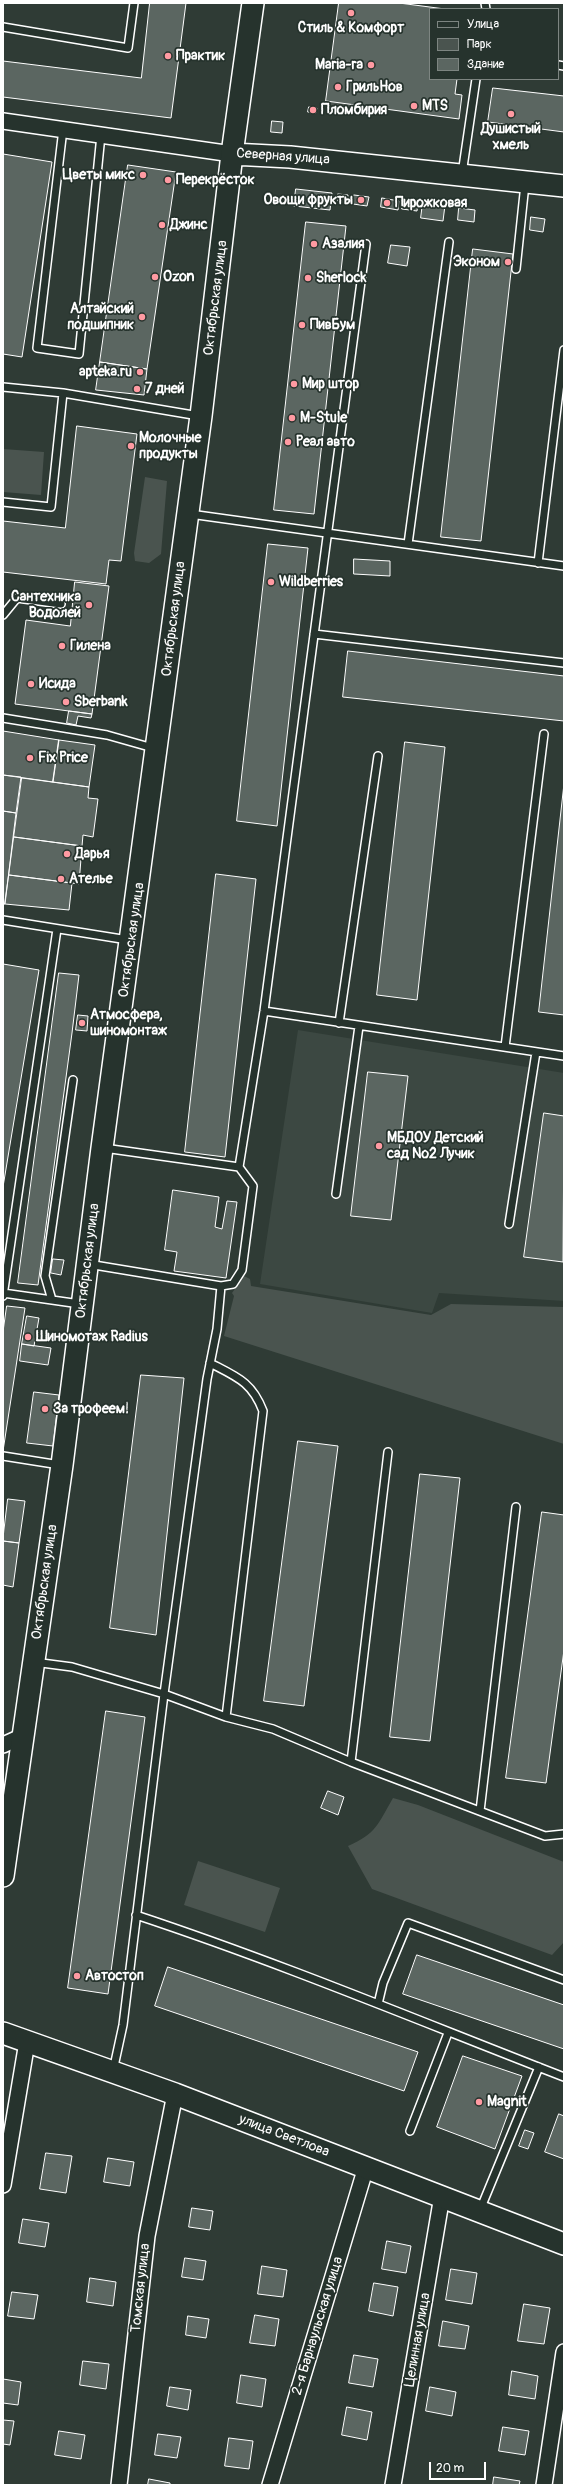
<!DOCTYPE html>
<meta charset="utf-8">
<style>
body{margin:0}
#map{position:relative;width:567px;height:2488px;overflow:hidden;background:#2f3b35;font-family:Pangolin,sans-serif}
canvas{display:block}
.frame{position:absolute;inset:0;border:4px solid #fff;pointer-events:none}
.legend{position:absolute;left:429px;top:8px;width:130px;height:72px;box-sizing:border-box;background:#26332d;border:1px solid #7d8581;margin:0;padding:5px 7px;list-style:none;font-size:12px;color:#fff}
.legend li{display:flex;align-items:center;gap:8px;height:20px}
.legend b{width:20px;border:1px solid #7d8581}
.scale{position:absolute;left:429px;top:2462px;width:57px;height:18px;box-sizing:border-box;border:2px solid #fff;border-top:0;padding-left:5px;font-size:12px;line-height:14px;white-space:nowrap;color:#fff;-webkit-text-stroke:3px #26332d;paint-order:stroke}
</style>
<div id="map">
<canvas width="567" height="2488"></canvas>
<div class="frame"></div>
<ul class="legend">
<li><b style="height:5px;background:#26332d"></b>Улица</li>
<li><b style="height:11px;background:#4a544f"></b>Парк</li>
<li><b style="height:11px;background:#5b6661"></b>Здание</li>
</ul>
<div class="scale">20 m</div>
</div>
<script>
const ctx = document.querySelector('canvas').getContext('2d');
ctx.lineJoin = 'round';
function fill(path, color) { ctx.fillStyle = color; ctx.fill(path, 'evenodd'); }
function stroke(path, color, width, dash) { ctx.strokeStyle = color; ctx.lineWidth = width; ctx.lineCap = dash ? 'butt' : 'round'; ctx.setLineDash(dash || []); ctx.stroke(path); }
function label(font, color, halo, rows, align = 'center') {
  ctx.font = font + ' Pangolin,sans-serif'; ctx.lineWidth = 3.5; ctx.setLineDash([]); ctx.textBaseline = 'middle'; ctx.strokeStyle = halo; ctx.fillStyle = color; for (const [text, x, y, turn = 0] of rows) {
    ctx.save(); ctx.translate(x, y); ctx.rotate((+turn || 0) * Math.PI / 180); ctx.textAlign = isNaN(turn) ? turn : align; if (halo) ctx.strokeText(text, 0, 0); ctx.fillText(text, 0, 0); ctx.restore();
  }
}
const built = new Path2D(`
 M298,1030L564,1073V1301L439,1293L432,1313L260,1284Z`);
const green = new Path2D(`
 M326,101L368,107L367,113L325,107Z
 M490,122L514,126L513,135L489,131Z
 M3,449L44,452L41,495L3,492Z
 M145,477L167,481L161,554L149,563L135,561L134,553Z
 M244,1276L250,1279L251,1286L431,1315L451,1304L564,1307V1444L224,1336L234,1296L232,1293Z
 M393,1798L418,1805L564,1862V1942L552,1955L372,1889L348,1846C376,1834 378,1824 393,1798Z
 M198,1861L280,1888L265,1932L184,1905Z`);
const building = new Path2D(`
 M150,3H186L171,118L3,97V61L141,78Z
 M339,3H399L445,9H430V79H457L455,94L462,95L459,119L326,101Z
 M493,88L564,96V132L488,122Z
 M309,107L317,108L316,113L308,112Z
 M272,121L283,122L282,133L271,132Z
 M3,154L52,162L22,357L3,354Z
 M128,165L176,172L147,369L100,362Z
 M296,189L332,193L330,210L294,206Z
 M338,194L348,195L347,203L338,201Z
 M354,195L369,197L367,206L353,204Z
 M382,198L399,201L398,210L381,207Z
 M403,200L418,202L417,211L402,209Z
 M423,202L445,205L443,221L421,218Z
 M459,208L475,210L474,222L458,220Z
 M531,217L545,219L543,232L530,230Z
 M306,222L346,226L314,514L274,510Z
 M391,245L410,247L407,266L388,263Z
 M473,249L513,254L481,541L441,537Z
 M100,362L147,369L144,395L96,390Z
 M77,426L137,434L121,561L109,560L106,584L3,572V521L65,528Z
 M268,544L308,548L277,826L237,821Z
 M354,559L390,561V576L354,574Z
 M75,582L109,586L92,714L15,704L26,620L70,626Z
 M348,651L564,676V721L343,697Z
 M69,711L92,714L91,718L78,716L76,725L67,723Z
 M3,731L59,740L53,782L3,775Z
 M59,740L95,745L89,787L53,782Z
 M405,742L445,747L417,1000L377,995Z
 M3,775L21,777L16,813L3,811Z
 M22,778L89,787L88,798L98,799L93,837L83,835L82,846L14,837Z
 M564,784V1015L539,1012Z
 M3,811L16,813L5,904H3Z
 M14,837L82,846L79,884L9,875Z
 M216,874L256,879L225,1157L185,1152Z
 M9,875L72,883L69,910L5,904Z
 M3,964L39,970L3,1187Z
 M59,973L79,975L72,1033L38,1285L18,1283Z
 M78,1015L88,1016L87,1031L76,1030Z
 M368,1072L408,1076L391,1220L351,1216Z
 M544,1113L564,1116L563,1262L524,1257Z
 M173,1190L219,1197L215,1227L222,1229L227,1201L237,1202L226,1278L174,1271L177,1252L165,1250Z
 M53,1259L64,1260L61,1275L51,1273Z
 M7,1306L25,1308L3,1451V1332Z
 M27,1316L39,1318L34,1346L22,1344Z
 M22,1344L51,1348L48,1365L20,1361Z
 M141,1375L184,1378L156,1635L110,1628Z
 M34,1392L59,1395L53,1446L27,1443Z
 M298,1441L338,1446L304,1706L264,1701Z
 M420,1474L460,1478L430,1741L390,1737Z
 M8,1499L25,1501L19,1543L3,1541Z
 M542,1512L564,1515V1650L546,1783L506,1778Z
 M3,1541L19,1543L13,1587L3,1585Z
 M106,1711L145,1717L108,1994L68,1988Z
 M328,1791L344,1797L338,1815L321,1808Z
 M417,1955L564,2005V2049L403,1994Z
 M168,1967L418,2052L404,2091L155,2006Z
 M463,2056L522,2076L495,2149L437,2127Z
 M559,2114L564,2116V2159L545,2152Z
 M525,2130L534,2133L528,2149L519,2146Z
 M46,2153L72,2156L66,2193L40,2189Z
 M108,2158L134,2162L130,2186L104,2182Z
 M192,2208L213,2211L210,2230L189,2227Z
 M23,2219L49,2223L45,2247L19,2243Z
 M387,2241L411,2246L406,2273L382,2269Z
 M185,2258L206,2261L203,2280L182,2277Z
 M262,2266L287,2270L283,2297L258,2294Z
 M451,2269L477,2273L472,2304L446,2300Z
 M90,2278L116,2282L113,2306L87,2302Z
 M374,2283L398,2287L393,2316L369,2311Z
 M12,2292L38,2295L34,2319L8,2316Z
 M524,2304L550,2308L544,2344L518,2341Z
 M255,2315L279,2319L275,2346L250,2343Z
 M188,2316L209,2319L206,2338L186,2335Z
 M443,2321L469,2326L465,2349L439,2346Z
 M354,2355L378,2359L373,2387L349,2383Z
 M83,2361L109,2364L106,2389L80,2385Z
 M512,2371L538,2376L535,2399L509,2395Z
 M241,2375L266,2379L262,2407L237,2403Z
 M3,2379L21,2382L18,2405L3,2403Z
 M170,2387L191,2390L188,2410L167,2406Z
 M430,2387L456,2392L452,2416L426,2411Z
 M347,2407L372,2412L367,2440L342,2435Z
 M3,2420L14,2421L10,2445L3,2444Z
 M503,2427L529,2431L525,2455L499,2451Z
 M59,2431L85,2435L81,2459L55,2455Z
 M158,2434L181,2437L177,2458L155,2455Z
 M229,2438L253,2441L249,2469L225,2466Z
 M494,2477L520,2481L519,2485H493Z
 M149,2479L170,2483V2485H148Z`);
const lane = new Path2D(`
 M485,3L486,9
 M3,27L128,48L134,3
 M558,65L564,66
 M63,129L37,348L79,354L101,135
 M462,174L476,79
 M516,269L525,184
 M3,387L63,393
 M3,502L51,507L63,393L199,416
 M190,514L564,566
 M408,544L449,242
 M538,563L564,350
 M3,615L17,598L61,604
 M314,634L564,663
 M3,718L107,735L153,748
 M3,920L128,940
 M264,1011L564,1056
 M339,1023L378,756
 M505,1047L544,734
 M104,1148L239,1167L264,1011L366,244
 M336,1194L359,1026
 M509,1224L536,1052
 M88,1264L221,1286L233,1284L242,1270L253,1186L239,1167
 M3,1293L80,1304
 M3,1296L57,929
 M52,1300L45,1276L73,1080
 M210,1363C237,1377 252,1382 263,1411L226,1717
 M3,1456L60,1465
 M34,1662L72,1667L164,1694L226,1717L273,1729L351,1762L545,1836L564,1834
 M351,1762L388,1452
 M480,1811L516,1507
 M136,1915C281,1963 422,2022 564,2077
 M378,2004L383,1983L408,1923L564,1980
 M113,2071L123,2025L164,1694L207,1379L217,1329L221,1286
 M410,2131L448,2033
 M480,2210L539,2067`);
const street = new Path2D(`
 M3,121L232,154
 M3,1745L23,1736
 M3,2185L27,2042
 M119,2485L147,2236L175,2094
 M270,2485L366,2167
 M393,2485L442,2196
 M544,2485L564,2352`);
const secondary = new Path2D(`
 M232,154L290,157L564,186
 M3,1876L62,1465L102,1148L201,416L232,154L253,3
 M3,2033L175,2094L564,2244`);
const markers = [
 [351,13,4,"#ff9aa2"],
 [168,56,4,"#ff9aa2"],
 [371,65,4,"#ff9aa2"],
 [338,87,4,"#ff9aa2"],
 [414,106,4,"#ff9aa2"],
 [313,110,4,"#ff9aa2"],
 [511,114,4,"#ff9aa2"],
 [143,175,4,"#ff9aa2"],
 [168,180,4,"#ff9aa2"],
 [361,200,4,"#ff9aa2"],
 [387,203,4,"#ff9aa2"],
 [162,225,4,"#ff9aa2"],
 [314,244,4,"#ff9aa2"],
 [508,262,4,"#ff9aa2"],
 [155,277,4,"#ff9aa2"],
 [308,278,4,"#ff9aa2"],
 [142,317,4,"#ff9aa2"],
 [302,325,4,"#ff9aa2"],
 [140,372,4,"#ff9aa2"],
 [294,384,4,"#ff9aa2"],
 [137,389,4,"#ff9aa2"],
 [292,418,4,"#ff9aa2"],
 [288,442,4,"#ff9aa2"],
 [131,446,4,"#ff9aa2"],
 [271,582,4,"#ff9aa2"],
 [89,605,4,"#ff9aa2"],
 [62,646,4,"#ff9aa2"],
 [31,684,4,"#ff9aa2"],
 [66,702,4,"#ff9aa2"],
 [30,758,4,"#ff9aa2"],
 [67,854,4,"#ff9aa2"],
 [61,879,4,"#ff9aa2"],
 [82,1023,4,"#ff9aa2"],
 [379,1146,4,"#ff9aa2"],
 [28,1337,4,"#ff9aa2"],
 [45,1409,4,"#ff9aa2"],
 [77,1976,4,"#ff9aa2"],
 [479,2102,4,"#ff9aa2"]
];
const poiNames = [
 ["Стиль & Комфорт",351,28,"center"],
 ["Практик",176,56],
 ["Maria-ra",363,65,"right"],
 ["ГрильНов",346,87],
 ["MTS",422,106],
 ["Пломбирия",321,110],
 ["Душистый",511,129,"center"],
 ["хмель",511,145,"center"],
 ["Цветы микс",135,175,"right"],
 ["Перекрёсток",176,180],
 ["Овощи фрукты",353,200,"right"],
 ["Пирожковая",395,203],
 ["Джинс",170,225],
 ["Азалия",322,244],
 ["Эконом",500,262,"right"],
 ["Ozon",163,277],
 ["Sherlock",316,278],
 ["Алтайский",134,309,"right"],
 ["подшипник",134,325,"right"],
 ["ПивБум",310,325],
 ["apteka.ru",132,372,"right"],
 ["Мир штор",302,384],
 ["7 дней",145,389],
 ["M-Stule",300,418],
 ["Молочные",139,438],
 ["продукты",139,454],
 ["Реал авто",296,442],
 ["Wildberries",279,582],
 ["Сантехника",81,597,"right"],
 ["Водолей",81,613,"right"],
 ["Гилена",70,646],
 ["Исида",39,684],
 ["Sberbank",74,702],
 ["Fix Price",38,758],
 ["Дарья",75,854],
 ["Ателье",69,879],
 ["Атмосфера,",90,1015],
 ["шиномонтаж",90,1031],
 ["МБДОУ Детский",387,1138],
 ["сад №2 Лучик",387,1154],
 ["Шиномотаж Radius",36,1337],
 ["За трофеем!",53,1409],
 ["Автостоп",85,1976],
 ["Magnit",487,2102]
];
const streetNames = [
 ["Северная улица",283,157,4],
 ["Октябрьская улица",216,298,-83],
 ["Октябрьская улица",174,619,-83],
 ["Октябрьская улица",132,940,-82],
 ["Октябрьская улица",88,1261,-83],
 ["Октябрьская улица",45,1582,-82],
 ["улица Светлова",284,2136,21],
 ["Томская улица",141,2288,-84],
 ["2-я Барнаульская улица",318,2326,-73],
 ["Целинная улица",418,2340,-80]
];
fill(built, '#3c4842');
fill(green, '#4a544f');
fill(building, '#5b6661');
stroke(building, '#fff', 1);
stroke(lane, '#fff', 10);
stroke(street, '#fff', 18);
stroke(secondary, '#fff', 24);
stroke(lane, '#26332d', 7);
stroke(street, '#26332d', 15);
stroke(secondary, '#26332d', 21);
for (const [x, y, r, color] of markers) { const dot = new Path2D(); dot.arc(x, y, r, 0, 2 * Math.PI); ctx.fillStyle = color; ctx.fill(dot); stroke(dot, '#26332d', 1.5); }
label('bold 14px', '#fff', '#26332d', poiNames, 'left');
label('14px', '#fff', '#26332d', streetNames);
</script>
